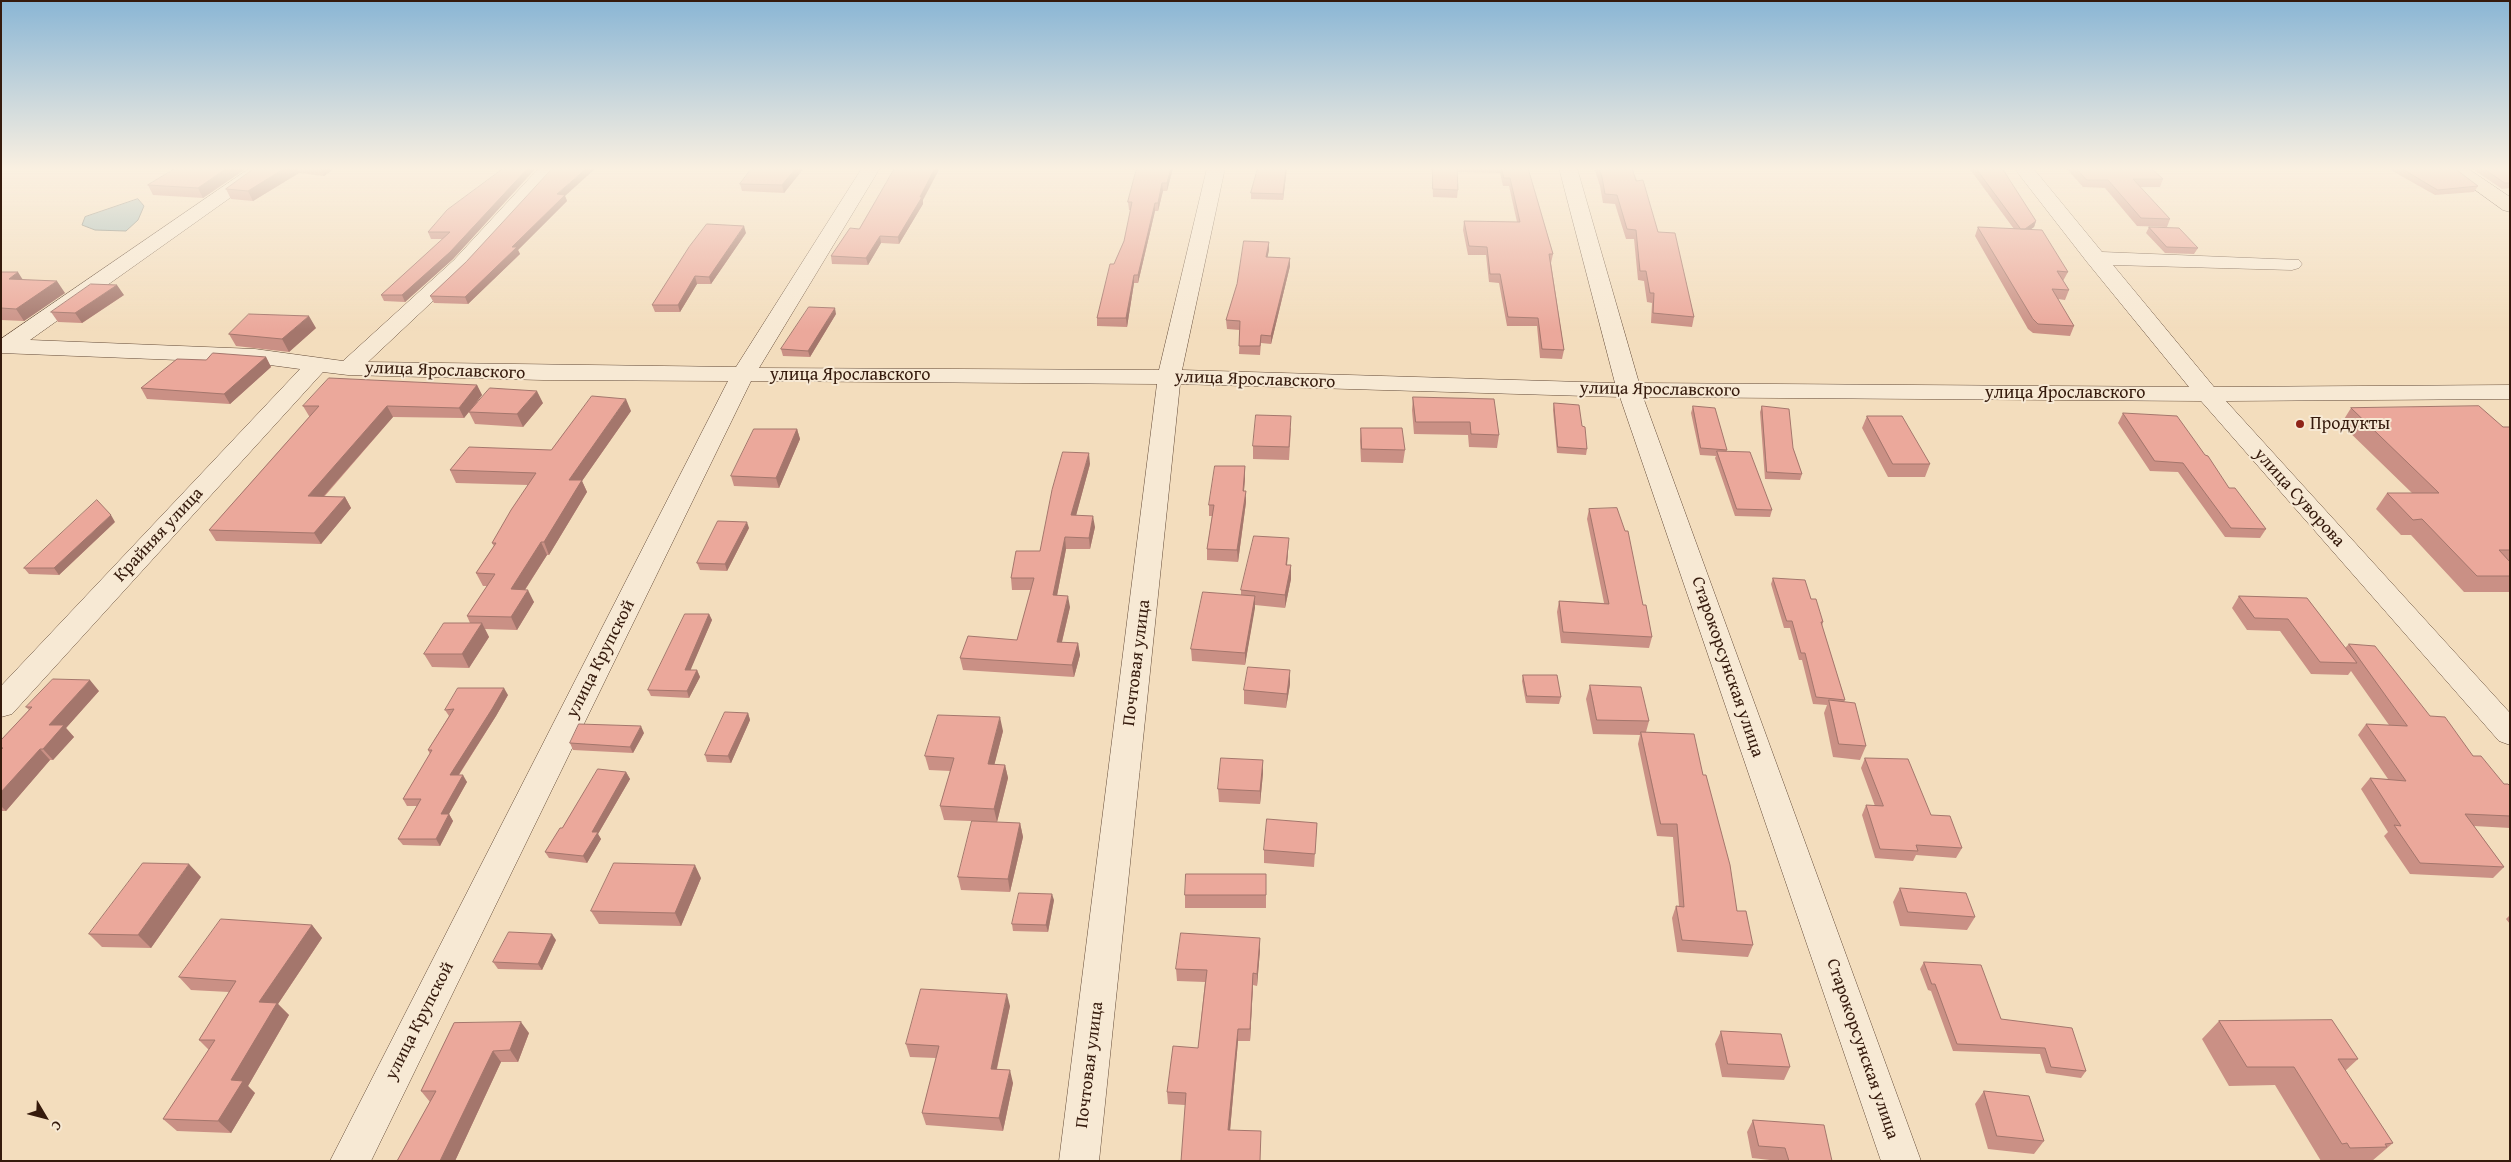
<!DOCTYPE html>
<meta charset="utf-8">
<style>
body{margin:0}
#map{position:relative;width:2511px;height:1162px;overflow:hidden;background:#f3ddbd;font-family:"Gentium Book Plus",serif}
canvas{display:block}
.frame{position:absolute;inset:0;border:2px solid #351a0c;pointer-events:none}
.north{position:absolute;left:20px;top:1092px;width:50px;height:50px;-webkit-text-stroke:4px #f7e9d4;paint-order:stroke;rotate:127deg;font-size:14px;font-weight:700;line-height:20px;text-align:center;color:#351a0c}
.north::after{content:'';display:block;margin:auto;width:18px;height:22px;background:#351a0c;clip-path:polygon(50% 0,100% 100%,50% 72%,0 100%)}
</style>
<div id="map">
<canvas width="2511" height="1162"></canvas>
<div class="frame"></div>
<div class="north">С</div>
</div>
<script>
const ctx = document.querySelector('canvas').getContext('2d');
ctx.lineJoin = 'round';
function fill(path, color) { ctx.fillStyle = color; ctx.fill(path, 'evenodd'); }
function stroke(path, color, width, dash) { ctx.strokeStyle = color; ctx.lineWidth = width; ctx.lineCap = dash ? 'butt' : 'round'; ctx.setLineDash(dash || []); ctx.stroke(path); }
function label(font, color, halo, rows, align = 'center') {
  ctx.font = font + ' "Gentium Book Plus",serif'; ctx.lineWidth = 4; ctx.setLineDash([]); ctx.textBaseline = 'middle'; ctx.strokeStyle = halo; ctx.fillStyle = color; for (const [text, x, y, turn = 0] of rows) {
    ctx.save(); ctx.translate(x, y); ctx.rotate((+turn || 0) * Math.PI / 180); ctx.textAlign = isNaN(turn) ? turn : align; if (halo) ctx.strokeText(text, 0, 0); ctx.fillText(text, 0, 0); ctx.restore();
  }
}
const water = new Path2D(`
 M138,199L144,206L138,220L126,231L95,230L82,225L85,217Z`);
const minor = new Path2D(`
 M250,168H272L30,340L255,349L343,361L454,260L539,168H559L468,268L368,362L736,367L862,168H880L759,368L1159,370L1207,168H1225L1182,370L1615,383L1559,168H1577L1639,383L2189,387L2087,262L2014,168H2033L2102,252L2299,260L2302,264L2299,268L2292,270L2113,265L2214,387L2510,385V399L2226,401L2510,713V745L2499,741L2201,401L1643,397L1921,1161H1881L1620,397L1180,384L1099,1161H1059L1157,384L751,381L371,1161H330L728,381L543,380L348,375L323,372L12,714L1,717V686L300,369L255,363L1,353V339Z`);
const major = new Path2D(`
 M2445,168H2467L2510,197V212L2503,210Z`);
const wall = new Path2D(`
 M247,168L203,198L153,195L148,185Z
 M255,168H335L324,176L299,173L253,201L231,199L226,189Z
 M504,168H536L453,259L405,302L384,301L381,295L443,239H431L428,232Z
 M804,168L784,193L742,191L740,184Z
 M1124,168H1173L1167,191H1163L1158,211H1155L1138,283H1134L1127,327L1097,326V318L1114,264L1124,241L1131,210H1129L1128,202L1137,170H1124Z
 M1258,168H1287L1283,200L1251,199V193Z
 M1431,168H1528L1553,254L1551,263L1564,350L1562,359L1540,358L1537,326H1507L1499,283L1489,282L1486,255H1468L1463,230L1464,221L1517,222L1509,186H1503L1500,173L1457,172L1458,190L1457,198L1433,197L1432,173Z
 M1594,168H1632L1658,232L1694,317L1692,327L1651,323L1652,303L1647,302L1644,281L1638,280L1634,239H1626L1615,204L1603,203L1600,186Z
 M1969,168H2002L2036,221L2034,227L2031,229L2068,272L2063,281L2069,290L2065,300L2058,299L2074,326L2070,336L2033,333L2028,329L1975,236L1978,227L2014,229Z
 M2066,168H2151L2163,179L2160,187H2140L2170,219L2167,227L2137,226L2105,188L2083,187Z
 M2387,168H2454L2478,186L2474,192L2435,195Z
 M2471,168H2510V188L2502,189Z
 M565,196L567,201L518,250L520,254L468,304L434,303L430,296L466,262Z
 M923,200V204L899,244L881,243L868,265L832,264L831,256L859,229Z
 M2149,227L2198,248L2194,254L2165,253L2146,233Z
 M746,233L711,284H697L680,312H655L652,305Z
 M1269,242V250L1267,257L1290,266L1271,344L1261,343L1260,355L1239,354L1240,330L1227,329L1226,320Z
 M1,272L23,279L65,293L24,321L1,320Z
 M124,295L82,323L58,322L51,312Z
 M836,314L810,357L783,356L781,349Z
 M316,328L289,352L236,346L229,334Z
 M266,357L271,367L230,404L147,399L141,388L206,360Z
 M477,385L482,395L477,402L543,403L523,427L475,424L469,412L464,418L393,417L324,497H345L351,508L321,544L216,541L209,530L310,416H309L303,406Z
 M1413,397L1499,435L1497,448L1469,447L1468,435L1414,434L1412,410Z
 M1554,403L1582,426L1587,449L1586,455L1557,453L1553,410Z
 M1693,406L1727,450L1726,452L1772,510L1770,517L1735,516L1715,458L1716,456L1700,455L1691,413Z
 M1762,406L1793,448L1802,474L1800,480L1765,479L1760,412Z
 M2351,408L2503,427H2510V592H2464L2411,535H2401L2376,509L2387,493H2412L2341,424Z
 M631,411L582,481L587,492L549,555H547L525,590L534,602L517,630L485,629L489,637L469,668L432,667L424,654L470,623L467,616L487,586H483L476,573L494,546L492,543L528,485L456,483L450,470L551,450Z
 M2123,413L2229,488L2266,529L2260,538L2225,537L2178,472L2150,471L2118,423Z
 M1867,416L1930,464L1925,477H1888L1862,428Z
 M1291,428L1289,460L1253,459V446Z
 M1361,428L1405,450L1403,463L1361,462L1360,441Z
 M797,429L800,439L779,488L734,486L731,476Z
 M1090,464L1076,515L1095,527L1090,549H1066L1057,595L1070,607L1062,642L1078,643L1080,655L1074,677L963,670L960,658L1017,640L1031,590H1012L1011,578L1040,551Z
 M1245,466V478L1244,491L1246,502L1238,562L1207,560V549L1212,516H1209V505Z
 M1589,509L1643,605L1652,637L1649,648L1561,643L1557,612L1559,601L1604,603L1587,519Z
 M115,522L59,575L29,574L24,568Z
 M749,528L727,571L700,570L697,563Z
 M1288,551L1287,565L1291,579L1285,608L1255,605L1245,665L1192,661L1191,649L1241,595V590Z
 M1773,578L1811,599L1823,622L1822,626L1845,700L1844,701L1866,746L1860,760L1833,757L1824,713L1827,705L1813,704L1802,660H1799L1790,628H1784L1771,584Z
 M2239,596L2307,598L2345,648L2349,644L2430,716L2504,784L2510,786V828L2474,826L2504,867L2493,878L2410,874L2384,836L2388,832L2361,789L2370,778L2388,779L2358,735L2366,724L2389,725L2351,671L2348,675L2311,674L2280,631L2247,630L2232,608Z
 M709,614L712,620L690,670H697L700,677L689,698L651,696L648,690Z
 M1523,675L1561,697L1559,704L1526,703L1522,681Z
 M1290,684L1286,708L1244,704V690Z
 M1590,685L1649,721L1646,732L1703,775L1737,911L1753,945L1748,957L1677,952L1672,918L1676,906H1679L1673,837L1657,836L1638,744L1640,735L1593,734L1586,699Z
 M99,691L66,728L74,737L53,760H50L6,811H1V740L29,710L26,707Z
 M508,695L496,716L459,775L467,782L449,814L453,821L440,846L403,845L398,839L417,806H407L403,799L430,754L428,750L449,716L445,710Z
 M748,713L750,720L731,763L707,762L705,755Z
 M1003,731L994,765H1005L1008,778L997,822L944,820L940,806L951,771L929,770L925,756Z
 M644,733L633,753L573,750L570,743Z
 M1865,758L1931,815L1962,848L1956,858L1916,855L1913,861L1875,858L1862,815L1866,805L1875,806L1861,768Z
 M626,772L630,779L598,834L601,839L587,863L549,858L545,852L562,828Z
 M1263,773L1260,804L1219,802L1218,789Z
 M1020,823L1023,837L1010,892L961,890L958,877Z
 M1317,823L1314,867L1264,863V850Z
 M1266,874V908H1185V895Z
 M201,877L151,948L102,947L89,934Z
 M701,878L681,926L599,924L591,911Z
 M1900,888L1975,917L1967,930L1900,926L1893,902Z
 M1054,900L1048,932L1013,931L1012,924Z
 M2510,915V924L2506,919Z
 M312,925L322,938L278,1004L289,1015L248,1086L255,1093L231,1133L177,1131L163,1119L209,1050L199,1040L229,992L191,990L179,977Z
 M556,940L542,970L498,969L493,962Z
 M1260,950L1257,986L1253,985L1250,1041H1238L1230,1130L1261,1161L1185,1105L1168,1104L1167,1092L1198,1048L1205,982L1177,981L1176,969Z
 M1924,962L2001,1019L2086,1071L2081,1078L2046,1073L2040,1054L1953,1051L1931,991L1928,990L1920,969Z
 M1010,1006L997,1069L1013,1083L1003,1131L926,1125L922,1113L936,1058L910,1057L906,1044Z
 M2219,1021L2358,1059L2345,1071L2393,1143L2372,1161H2321L2275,1085L2229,1086L2202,1039Z
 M454,1023L529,1033L518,1062H501L455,1161H397L430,1102L421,1091Z
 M1721,1031L1790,1067L1784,1080L1722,1077L1715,1044Z
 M1984,1091L2044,1141L2034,1154L1988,1149L1975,1104Z
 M1753,1120L1832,1161H1779L1752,1158L1747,1132Z`);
const shadedWall = new Path2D(`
 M227,168H247L203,198L198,188Z
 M285,168H296L299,173L253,201L248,191Z
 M321,168H335L324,176Z
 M528,168H536L453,259L405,302L402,295Z
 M587,168H596L565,196L567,201L518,250L520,254L468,304L465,297L557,194Z
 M796,168H804L784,193L782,185Z
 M935,168H940L923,200V204L899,244L898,237Z
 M1171,168H1173L1167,191V183Z
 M1286,168H1287L1283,200V194Z
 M1162,183L1163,191L1158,211V203Z
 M1155,203V211L1138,283V275Z
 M2036,221L2034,227L2020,237L2022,231Z
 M744,226L746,233L711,284L709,277Z
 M880,236L881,243L868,265L866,258Z
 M1269,242V250L1266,265V257Z
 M1290,258V266L1271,344V336Z
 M18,272L26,285L9,279Z
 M1134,275V283L1127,327L1126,318Z
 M695,276L697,284L680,312L678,305Z
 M57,281L65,293L24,321L16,309Z
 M117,285L124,295L82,323L75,313Z
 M835,308L836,314L810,357L808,351Z
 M309,316L316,328L289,352L282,339Z
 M266,357L271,367L230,404L224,394Z
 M477,385L482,395L464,418L459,408Z
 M537,391L543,403L523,427L517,414Z
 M626,399L631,411L582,481L587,492L549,555L544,542L569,480Z
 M387,406L393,417L314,507L308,496Z
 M797,429L800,439L779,488L776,478Z
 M1089,453L1090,464L1073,527L1071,515Z
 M1245,466V478L1243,502V491Z
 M1246,491V502L1238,562L1237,550Z
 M345,497L351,508L321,544L314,533Z
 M111,515L115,522L59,575L54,568Z
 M1093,516L1095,527L1090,549L1089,538Z
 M747,522L749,528L727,571L725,564Z
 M1065,537L1066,549L1055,606L1053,595Z
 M1289,538L1288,551L1286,578V565Z
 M541,542L547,555L517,602L511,589Z
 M1291,565V579L1285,608V595Z
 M528,590L534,602L517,630L511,617Z
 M1068,596L1070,607L1059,654L1057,642Z
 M1255,596V608L1245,665V653Z
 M709,614L712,620L688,676L685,670Z
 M482,623L489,637L469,668L462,654Z
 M1078,643L1080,655L1074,677L1072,665Z
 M697,670L700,677L689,698L687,691Z
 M1290,670V684L1286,708L1287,694Z
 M90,680L99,691L66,728L74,737L53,760L43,749L49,725Z
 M504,688L508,695L496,716L454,782L450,775Z
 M748,713L750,720L731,763L728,756Z
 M1000,717L1003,731L991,778L988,764Z
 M641,726L644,733L633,753L630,747Z
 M40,749L50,760L6,811L1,806V792Z
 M1263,760V773L1260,804V791Z
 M1005,765L1008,778L997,822L994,809Z
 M626,772L630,779L598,834L601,839L587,863L583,856L592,832Z
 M463,775L467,782L445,821L441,814Z
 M449,814L453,821L440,846L436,839Z
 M1020,823L1023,837L1010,892L1008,879Z
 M189,864L201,877L151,948L138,935Z
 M695,865L701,878L681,926L675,913Z
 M1052,894L1054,900L1048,932L1046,925Z
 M312,925L322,938L278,1004L289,1015L248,1086L255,1093L231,1133L218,1121L231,1080L259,1002Z
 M552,934L556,940L542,970L538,964Z
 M1260,938V950L1257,986V974Z
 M1253,973V985L1250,1041V1029Z
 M1007,994L1010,1006L994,1081L991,1069Z
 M521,1022L529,1033L518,1062L510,1050Z
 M1238,1029V1041L1229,1142L1228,1130Z
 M493,1051L501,1062L455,1161H440Z
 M1010,1070L1013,1083L1003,1131L999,1118Z`);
const building = new Path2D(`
 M176,168H227L198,188L148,185Z
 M255,168H285L248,191L226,189Z
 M504,168H528L450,252L402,295H381L450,232H428L447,210Z
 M553,168H587L557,194L565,195L512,247H517L465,297L430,296L466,262Z
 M752,168H796L782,185L740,184Z
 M895,168H935L920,197H922L898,237L880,236L866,258L831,256L850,228L859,229Z
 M1137,168H1171L1167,183H1162L1158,203H1155L1138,275H1134L1126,318H1097L1110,264H1114L1124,241L1132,202H1128Z
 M1258,168H1286L1283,194L1251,193Z
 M1433,168H1457L1458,190L1433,189Z
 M1502,168H1528L1553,254H1549L1564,350L1542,349L1538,318L1508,317L1500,274H1490L1487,247L1469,246L1464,221L1520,222L1510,178H1504Z
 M1599,168H1632L1636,181L1643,180L1658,232L1675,233L1694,317L1653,313L1654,293H1650L1646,271H1640L1636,230L1627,229L1617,195L1605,194L1602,177Z
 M1976,168H2002L2036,221L2025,229H2021Z
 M2076,168H2151L2163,179H2133L2170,219L2141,218L2108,180H2087Z
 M2401,168H2454L2478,186L2438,190Z
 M2483,168H2510V183H2505Z
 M707,224L744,226L709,277L695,276L678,305H652L689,247Z
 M1978,227L2042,230L2068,272L2057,271L2069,290L2052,289L2074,326L2038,324L2033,319Z
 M2149,227L2179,228L2198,248L2167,247Z
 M1244,241L1269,242L1266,257L1290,258L1271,336L1261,335L1260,346H1239L1240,321L1226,320L1237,284Z
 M1,272H18L9,279L57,281L16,309L1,308Z
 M91,284L117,285L75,313L51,312Z
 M809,307L835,308L808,351L781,349Z
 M249,314L309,316L282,339L229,334Z
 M213,353L266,357L224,394L141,388L177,359L206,360Z
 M329,378L477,385L459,408L387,406L308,496L345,497L314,533L209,530L319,406H303Z
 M490,388L537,391L517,414L469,412Z
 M592,396L626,399L569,480H582L544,542H541L511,589L528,590L511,617L467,616L495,574L476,573L496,543H492L511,510L536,473L450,470L469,447L551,450Z
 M1413,397L1494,399L1499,435L1471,434L1470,422H1416Z
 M1554,403L1579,405L1582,426L1585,427L1587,449L1558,447Z
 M1693,406L1715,408L1727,450L1701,448Z
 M1762,406L1789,409L1793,448L1802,474L1767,472Z
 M2479,406L2503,427H2510V550H2499L2510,562V576H2477L2422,519L2413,520L2387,493H2439L2351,408Z
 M2123,413L2177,416L2205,455L2208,456L2229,488H2235L2266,529L2231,528L2183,463L2155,461Z
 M1256,415L1291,416L1289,447L1253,446Z
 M1867,416H1902L1930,464H1893Z
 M1361,428H1402L1405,450L1362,449Z
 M754,429H797L776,478L731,476Z
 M1717,451L1750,452L1772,510L1737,509Z
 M1063,452L1089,453L1071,515L1093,516L1089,538L1065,537L1053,595L1068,596L1057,642L1078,643L1072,665L960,658L968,636L1017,640L1034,578H1011L1016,551H1040L1052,490Z
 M1215,466H1245L1243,491H1246L1237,550L1207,549L1214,505H1209Z
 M97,500L111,515L54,568H24Z
 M1617,508L1625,531H1628L1643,605H1646L1652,637L1563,632L1559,601L1609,604L1589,509Z
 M718,521L747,522L725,564L697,563Z
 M1254,536L1289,538L1286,565H1291L1285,595L1241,590Z
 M1773,578L1805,580L1811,599H1816L1823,622H1821L1845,700L1816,697L1805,653H1801L1792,621H1787Z
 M1203,592L1255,596L1245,653L1191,649Z
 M2239,596L2307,598L2357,663L2320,662L2288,619L2255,618Z
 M685,614H709L685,670H697L687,691L648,690Z
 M444,623H482L462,654H424Z
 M2349,644L2375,646L2430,716L2445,717L2473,756H2481L2504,784H2508L2510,786V816L2465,814L2504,867L2420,863L2394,825L2401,826L2370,778L2406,781L2366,724L2407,726Z
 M1248,667L1290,670L1287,694L1244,690Z
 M1523,675H1557L1561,697L1527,696Z
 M53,679L90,680L49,725H64L43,749H40L1,792V749L3,748H1V740L32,707H26Z
 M1590,685L1641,687L1649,721L1597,720Z
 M458,688H504L492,709L450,775H463L441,814H449L436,839H398L421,799H403L432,750H428L454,709L445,710Z
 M1829,700L1855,703L1866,746L1839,744Z
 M725,712L748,713L728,756L705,755Z
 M938,715L1000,717L988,764L1005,765L994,809L940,806L954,758L925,756Z
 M579,724L641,726L630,747L570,743Z
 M1641,732L1694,734L1703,775H1706L1730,865L1737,911H1746L1753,945L1682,940L1676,906L1684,907L1677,824H1661Z
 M1221,758L1263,760L1260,791L1218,789Z
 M1865,758L1908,759L1931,815L1950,816L1962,848L1916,845L1918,851L1880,849L1866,805L1883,806Z
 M598,769L626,772L592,832H598L583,856L545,852L560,828H562Z
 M1267,819L1317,823L1315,854L1264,850Z
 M972,821L1020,823L1008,879L958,877Z
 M143,863L189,864L138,935L89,934Z
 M614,863L695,865L675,913L591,911Z
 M1186,874H1266V895H1185Z
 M1900,888L1966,893L1975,917L1908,912Z
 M1019,893L1052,894L1046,925L1012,924Z
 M221,919L312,925L259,1002L277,1003L231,1080L243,1081L218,1121L163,1119L215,1040H199L236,981L179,977Z
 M509,932L552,934L538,964L493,962Z
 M1181,933L1260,938L1257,974L1253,973L1250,1029H1238L1228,1130L1261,1131L1260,1161H1181L1186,1093L1167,1092L1173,1046L1198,1048L1207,970L1176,969Z
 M1924,962L1981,965L2001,1019L2072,1028L2086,1071L2051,1067L2045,1048L1957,1044L1935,984H1932Z
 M921,989L1007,994L991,1069L1010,1070L999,1118L922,1113L939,1046L906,1044Z
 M2332,1020L2358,1059H2338L2393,1143L2385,1144L2387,1147L2350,1148L2347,1143L2342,1144L2294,1067H2247L2219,1021Z
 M521,1022L510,1050L493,1051L440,1161H397L436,1091H421L454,1023Z
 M1721,1031L1781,1034L1790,1067L1728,1064Z
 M1984,1091L2029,1096L2044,1141L1997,1136Z
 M1753,1120L1824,1125L1832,1161H1789L1785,1148L1759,1146Z`);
const markers = [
 [2300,424,5,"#8f2418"]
];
const streetNames = [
 ["улица Ярославского",445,371,2],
 ["улица Ярославского",850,375],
 ["улица Ярославского",1255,380,2],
 ["улица Ярославского",1660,390,1],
 ["улица Ярославского",2065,393],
 ["улица Суворова",2299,498,48],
 ["Крайняя улица",159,535,-47],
 ["улица Крупской",601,659,-63],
 ["Почтовая улица",1137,663,-83],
 ["Старокорсунская улица",1727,667,71],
 ["улица Крупской",420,1021,-63],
 ["Старокорсунская улица",1862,1049,71],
 ["Почтовая улица",1090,1065,-83]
];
const poiNames = [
 ["Продукты",2310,424]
];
fill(water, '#9ebab9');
stroke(water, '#747a74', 1);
stroke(minor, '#644b38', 1);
stroke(major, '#351a0c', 1);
fill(minor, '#f7e9d4');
fill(major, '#f3ddbd');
fill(wall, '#ca9085');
fill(shadedWall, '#a4766c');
fill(building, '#eba89b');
stroke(building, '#a4766c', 1);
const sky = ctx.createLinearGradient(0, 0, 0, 331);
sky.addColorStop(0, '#8ab6d5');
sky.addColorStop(0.51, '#faf0e1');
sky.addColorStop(1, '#faf0e100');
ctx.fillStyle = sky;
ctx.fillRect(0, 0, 2511, 331);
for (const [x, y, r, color] of markers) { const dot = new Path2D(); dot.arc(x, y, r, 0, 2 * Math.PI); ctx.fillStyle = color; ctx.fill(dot); stroke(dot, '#f7e9d4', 2); }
label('18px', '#351a0c', '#f7e9d4', streetNames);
label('18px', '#351a0c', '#f7e9d4', poiNames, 'left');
</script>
